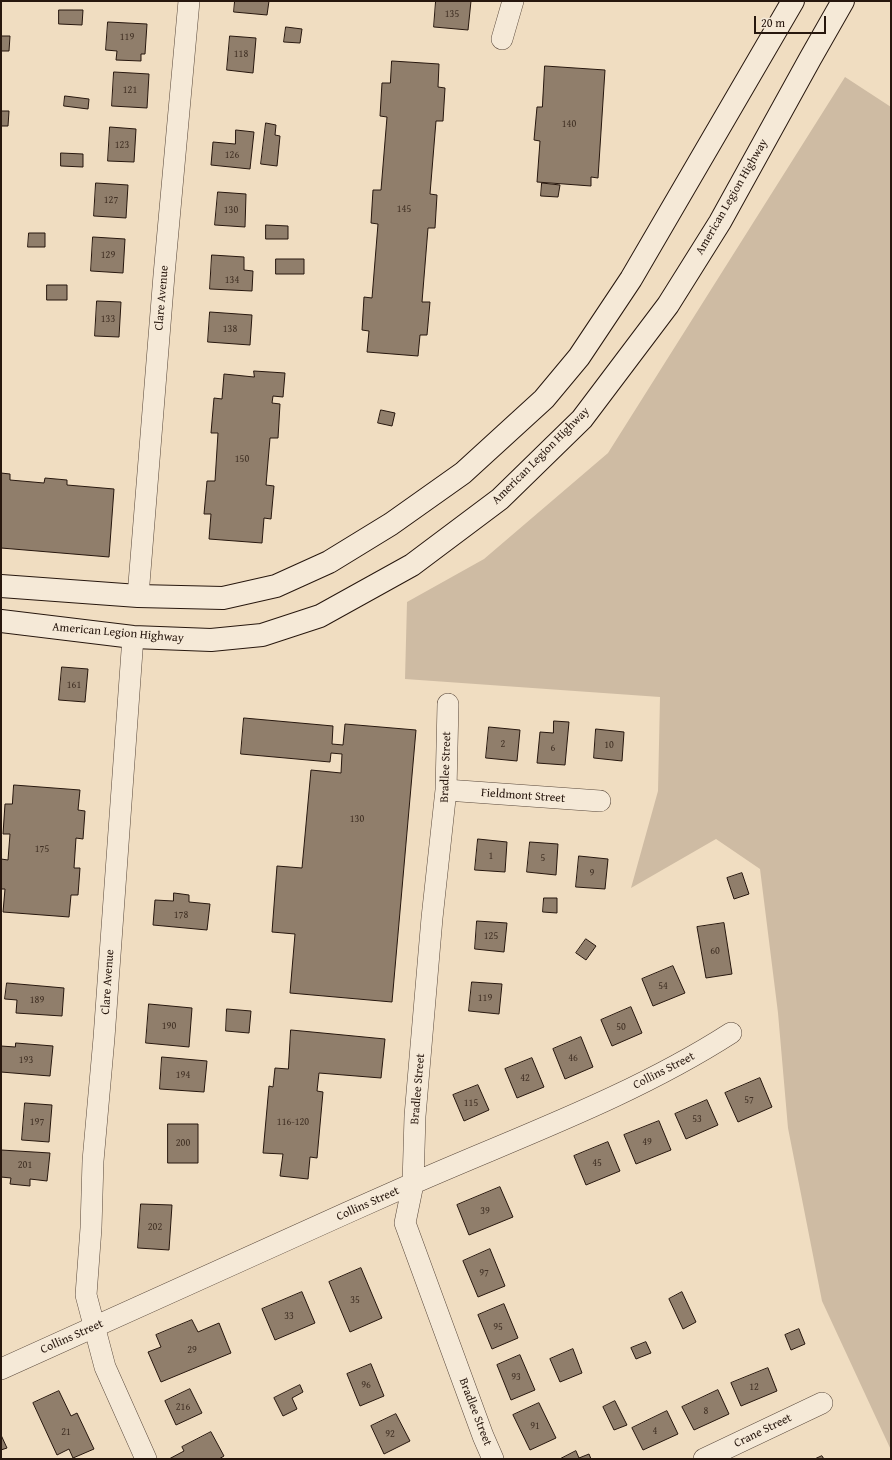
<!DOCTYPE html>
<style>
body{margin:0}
#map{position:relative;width:892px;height:1460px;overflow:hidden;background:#f0ddc1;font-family:"Gentium Book Plus",serif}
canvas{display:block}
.frame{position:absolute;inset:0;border:2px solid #27170e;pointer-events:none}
.scale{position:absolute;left:754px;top:16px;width:72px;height:18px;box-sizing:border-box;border:2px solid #27170e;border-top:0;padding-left:5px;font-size:12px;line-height:14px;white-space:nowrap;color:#27170e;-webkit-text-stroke:3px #f5e9d7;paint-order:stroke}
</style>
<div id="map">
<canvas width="892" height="1460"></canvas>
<div class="frame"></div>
<div class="scale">20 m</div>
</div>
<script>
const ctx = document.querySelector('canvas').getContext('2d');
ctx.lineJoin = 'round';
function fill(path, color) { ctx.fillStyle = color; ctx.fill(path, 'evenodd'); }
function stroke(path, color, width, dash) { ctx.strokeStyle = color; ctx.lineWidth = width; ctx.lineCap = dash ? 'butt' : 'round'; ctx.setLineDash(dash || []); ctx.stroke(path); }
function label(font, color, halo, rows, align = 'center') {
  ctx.font = font + ' "Gentium Book Plus",serif'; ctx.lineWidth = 3.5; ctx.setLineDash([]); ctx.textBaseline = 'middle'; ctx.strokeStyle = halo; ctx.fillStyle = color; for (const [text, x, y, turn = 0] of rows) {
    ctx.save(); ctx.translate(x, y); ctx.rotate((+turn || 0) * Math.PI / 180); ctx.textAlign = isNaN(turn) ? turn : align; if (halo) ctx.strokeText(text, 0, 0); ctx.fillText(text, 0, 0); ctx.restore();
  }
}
const green = new Path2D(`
 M845,77L891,107V1450L822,1301L788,1128L778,1013L760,869L716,839L631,888L658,791L660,697L405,679L407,602L484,559L608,453Z`);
const building = new Path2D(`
 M235,1H269L267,15L234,12Z
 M436,1H471L468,30L434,27Z
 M59,10H83L82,25L59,24Z
 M108,22L147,24L145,54H141V61L116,60L117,51L106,50Z
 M286,27L302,29L300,43L284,42Z
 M1,36H10L9,51H1Z
 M230,36L256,38L253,73L227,70Z
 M392,61L439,64L438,87L445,88L443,121H436L430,194L437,195L435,228H428L422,302H430L427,335H420L418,356L367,352L369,331L362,330L364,297L372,298L378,224L371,223L373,190H381L387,117L380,116L382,83H390Z
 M545,66L605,70L598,178L591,177V186L537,182L540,141L534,140L537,107H542Z
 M114,72L149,74L147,108L112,106Z
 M65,96L89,99L88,109L64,106Z
 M1,111H9L8,126H1Z
 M266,123L276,125L275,135L280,136L277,166L261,164Z
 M110,127L136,129L134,162L108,161Z
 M236,130L254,132L250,169L211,165L213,142L235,144Z
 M61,153L83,154V167L61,166Z
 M96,183L128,185L126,218L94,216Z
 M542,183L560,185L558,197L541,196Z
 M218,192L246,194L245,227L215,225Z
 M266,225L288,226V239H266Z
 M29,233H45V247H28Z
 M93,237L125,239L123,273L91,271Z
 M212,255L244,257V270L253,271L252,291L210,289Z
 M276,259H304V274H276Z
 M47,285H67V300H47Z
 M97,301L121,302L119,337L95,336Z
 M210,312L252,315L250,345L208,342Z
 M254,371L285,373L283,397L273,396L272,403L280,404L278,438H270L266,485L274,486L271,519L264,518L262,543L209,539L211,514H204L207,481H215L218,433H211L214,398L222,399L224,374L254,377Z
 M381,410L395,413L392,426L378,423Z
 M1,473L10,474V480L44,483L45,478L67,480V485L114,489L109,557L1,548Z
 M62,667L88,669L85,702L59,700Z
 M244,718L333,726L332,744L343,745L345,724L416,730L392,1002L290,993L295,934L272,932L277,866L302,868L311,770L341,773L342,754L331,753L330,762L241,754Z
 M554,721L569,722L565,765L537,763L540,732L553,733Z
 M489,727L520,730L517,761L486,758Z
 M596,729L624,732L622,761L594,758Z
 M14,785L80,790L78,810L85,811L83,839L76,838L74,868H80L78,895H71L69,917L3,912L5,889H1V859L8,860L10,834H3L5,804H12Z
 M478,839L507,842L505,872L475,870Z
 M530,842L558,844L556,875L527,872Z
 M579,856L608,859L605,889L576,887Z
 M742,873L749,894L734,899L727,878Z
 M174,893L189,895V902L210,904L207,930L153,925L155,900L173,901Z
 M544,898H557V913L543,912Z
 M477,921L507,923L504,952L475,949Z
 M724,923L732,974L706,978L697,927Z
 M586,939L596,946L586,960L576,953Z
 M673,966L685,993L653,1006L642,979Z
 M472,982L502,984L499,1014L469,1011Z
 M7,983L64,988L62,1016L16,1013L17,1000L5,999Z
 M149,1004L192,1008L189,1047L146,1043Z
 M631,1007L642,1033L612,1046L601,1020Z
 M227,1009L251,1011L249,1033L226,1031Z
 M291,1030L385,1039L381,1078L319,1073L317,1091L323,1092L317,1158L310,1157L308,1179L280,1176L283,1154L263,1153L269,1086L273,1087L275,1068L288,1069Z
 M581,1037L593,1067L565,1079L553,1049Z
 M16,1043L53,1046L50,1076L1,1072V1046L15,1047Z
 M162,1057L207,1061L204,1092L160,1089Z
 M532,1058L544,1087L517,1098L505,1069Z
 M760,1078L772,1107L738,1122L725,1093Z
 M478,1085L489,1110L464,1121L453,1095Z
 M707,1100L718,1125L686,1139L675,1114Z
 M25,1103L52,1105L49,1142L22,1140Z
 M659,1121L671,1150L636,1164L624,1135Z
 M168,1124H198V1163H168Z
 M608,1142L620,1171L586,1185L574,1156Z
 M1,1150L50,1153L47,1181L30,1179V1186L10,1184L11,1178L1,1177Z
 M500,1187L513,1217L469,1235L457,1205Z
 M141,1204L172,1205L169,1250L138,1248Z
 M490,1249L505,1286L478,1297L463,1261Z
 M361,1268L382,1318L350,1332L329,1282Z
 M302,1292L315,1323L275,1340L262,1309Z
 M682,1292L696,1322L683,1329L669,1299Z
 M504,1304L518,1338L492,1349L478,1315Z
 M192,1320L198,1332L219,1323L231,1353L161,1382L148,1352L161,1347L156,1335Z
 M799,1329L805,1344L791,1350L785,1335Z
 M646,1342L651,1353L636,1359L631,1348Z
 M573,1349L582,1373L560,1382L550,1359Z
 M520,1355L535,1390L511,1400L497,1365Z
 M371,1364L384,1396L360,1406L347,1374Z
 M768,1368L777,1391L741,1406L731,1383Z
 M300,1385L303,1392L292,1398L297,1409L283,1416L274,1398Z
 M190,1389L202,1413L176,1425L165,1401Z
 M718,1390L729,1414L694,1430L682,1407Z
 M59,1391L71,1416L77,1413L94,1449L73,1458L69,1449L57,1455L33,1403Z
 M615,1401L627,1425L614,1430L603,1407Z
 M539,1403L556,1438L530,1450L513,1415Z
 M667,1411L678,1434L643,1450L632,1428Z
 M396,1414L410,1441L384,1454L371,1426Z
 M211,1432L224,1456L219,1459H169L184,1451L182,1447Z
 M1,1435L7,1448L1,1450Z
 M576,1451L579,1458L589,1454L591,1459H560Z
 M822,1456L824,1459H815Z`);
const minor = new Path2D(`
 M502,39L513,1
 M138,596L164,275L189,1
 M133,637L104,1038L93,1161L91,1228L86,1295L105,1367L146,1459
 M448,704L446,790L432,918L415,1116L413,1184L405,1223L483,1436L493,1459
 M446,790L600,801
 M1,1369C139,1307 276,1244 414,1183C521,1136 633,1096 731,1033
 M704,1459L822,1403`);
const secondary = new Path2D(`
 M1,586L138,596L223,598L276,586L329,562L391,524L463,473L544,399L579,357L631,279L793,1
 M1,621L133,637L211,640L262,635L320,616L412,565L500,499L582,419L668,305L720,222L810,59L843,1`);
const numberNames = [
 ["135",452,14],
 ["119",127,37],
 ["118",241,54],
 ["121",130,90],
 ["140",569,124],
 ["123",122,145],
 ["126",232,155],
 ["127",111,200],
 ["145",404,209],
 ["130",231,210],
 ["129",108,255],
 ["134",232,280],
 ["133",108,319],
 ["138",230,329],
 ["150",242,459],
 ["161",74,685],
 ["2",503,744],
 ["10",609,745],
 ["6",553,748],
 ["130",357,819],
 ["175",42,849],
 ["1",491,856],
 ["5",543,858],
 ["9",592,873],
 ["178",181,915],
 ["125",491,936],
 ["60",715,951],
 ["54",663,986],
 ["119",485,998],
 ["189",37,1000],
 ["190",169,1026],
 ["50",621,1027],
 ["46",573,1058],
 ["193",26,1060],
 ["194",183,1075],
 ["42",525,1078],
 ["57",749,1100],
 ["115",471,1103],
 ["53",697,1119],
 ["197",37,1122],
 ["116-120",293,1122],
 ["49",647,1142],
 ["200",183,1143],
 ["45",597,1163],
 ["201",25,1165],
 ["39",485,1211],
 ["202",155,1227],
 ["97",484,1273],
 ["35",355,1300],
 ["33",289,1316],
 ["95",498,1327],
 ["29",192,1350],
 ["93",516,1377],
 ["96",366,1385],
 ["12",754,1387],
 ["216",183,1407],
 ["8",706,1411],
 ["91",535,1426],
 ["4",655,1431],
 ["21",66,1432],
 ["92",390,1434]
];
const streetNames = [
 ["American Legion Highway",732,197,-60],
 ["Clare Avenue",162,298,-85],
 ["American Legion Highway",541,456,-45],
 ["American Legion Highway",118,633,5],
 ["Bradlee Street",446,767,-88],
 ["Fieldmont Street",523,796,4],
 ["Clare Avenue",108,982,-86],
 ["Collins Street",664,1071,-27],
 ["Bradlee Street",418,1089,-85],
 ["Collins Street",368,1204,-24],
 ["Collins Street",72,1337,-24],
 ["Bradlee Street",475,1412,69],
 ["Crane Street",763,1431,-26]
];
fill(green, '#cebba3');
fill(building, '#907e6b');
stroke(building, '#27170e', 1);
stroke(minor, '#59483b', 22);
stroke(secondary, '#27170e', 24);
stroke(minor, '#f5e9d7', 21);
stroke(secondary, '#f5e9d7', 22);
label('10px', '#413125', null, numberNames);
label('12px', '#27170e', '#f5e9d7', streetNames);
</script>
